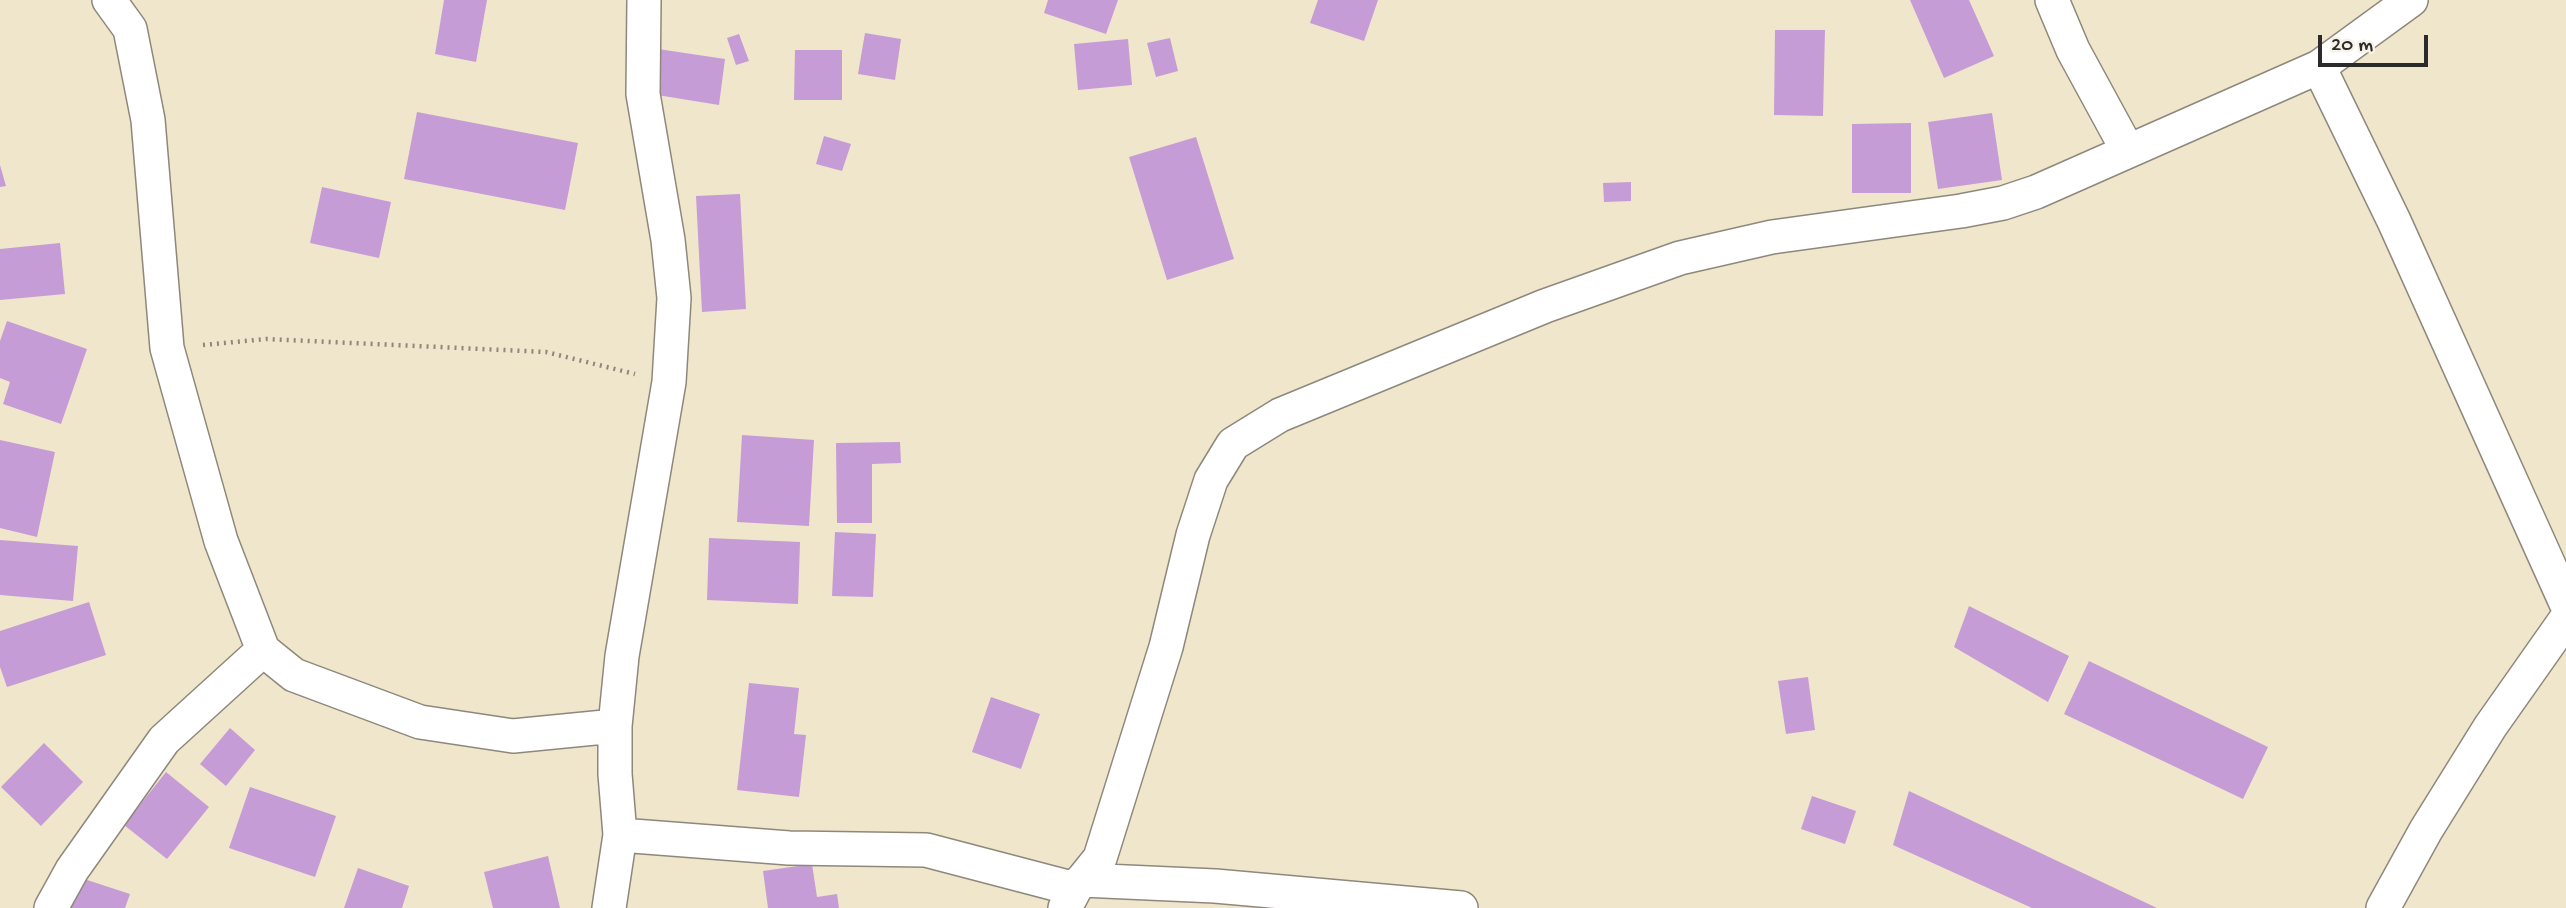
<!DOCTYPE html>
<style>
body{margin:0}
#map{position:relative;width:2566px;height:908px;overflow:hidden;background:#f0e6cc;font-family:"Gochi Hand",sans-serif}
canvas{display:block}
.scale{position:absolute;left:2318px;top:35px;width:110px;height:32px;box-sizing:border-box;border:4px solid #2b2b2b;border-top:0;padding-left:9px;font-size:21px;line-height:24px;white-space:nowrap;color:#2b2b2b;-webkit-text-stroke:5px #f7f3e8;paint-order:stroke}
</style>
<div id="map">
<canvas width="2566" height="908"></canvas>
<div class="scale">20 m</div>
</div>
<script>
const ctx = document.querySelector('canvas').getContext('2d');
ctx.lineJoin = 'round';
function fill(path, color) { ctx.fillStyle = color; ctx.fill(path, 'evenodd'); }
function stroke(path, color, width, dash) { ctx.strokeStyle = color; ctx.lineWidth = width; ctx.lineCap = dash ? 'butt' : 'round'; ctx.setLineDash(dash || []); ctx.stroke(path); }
const building = new Path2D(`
 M444,0H487L476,62L435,54Z
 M1048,0H1118L1106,34L1044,13Z
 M1318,0H1378L1364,41L1310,23Z
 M1910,0H1969L1994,56L1944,78Z
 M1775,30H1825L1823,116L1774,115Z
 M865,33L901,39L895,80L858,74Z
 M739,34L749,61L736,65L727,38Z
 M1170,38L1178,71L1156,77L1147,43Z
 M1128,39L1132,85L1078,90L1074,44Z
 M658,49L725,59L719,105L651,94Z
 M795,50H842V100H794Z
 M417,112L578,143L565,210L404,179Z
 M1992,113L2002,180L1938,189L1928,122Z
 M1911,123V193H1852V124Z
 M824,136L851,144L842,171L816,164Z
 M1196,137L1234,259L1167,280L1129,157Z
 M0,165L6,186L0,187Z
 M1631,182V201L1604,202L1603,183Z
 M322,187L391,202L379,258L310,243Z
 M740,194L746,309L702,312L696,196Z
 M60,243L65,294L0,300V249Z
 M7,321L87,349L61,424L3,404L10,382L0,378V341Z
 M742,435L814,440L809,526L737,522Z
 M0,440L55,452L37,537L0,528Z
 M900,442L901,463L872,464V523H837L836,443Z
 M835,532L876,534L873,597L832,596Z
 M709,538L800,542L798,604L707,600Z
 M0,540L78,546L73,601L0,595Z
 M89,602L106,655L7,687L0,667V631Z
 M1969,606L2069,656L2048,702L1954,647Z
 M2089,661L2268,747L2243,799L2064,714Z
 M1808,677L1815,730L1786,734L1778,681Z
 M749,683L799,688L794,734L806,735L799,797L737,790Z
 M991,697L1040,714L1021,769L972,752Z
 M230,728L255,750L226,786L200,764Z
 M44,743L83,782L41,826L1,787Z
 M166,772L209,807L167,859L124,825Z
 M250,787L336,816L315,877L229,848Z
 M1909,791L2157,908H2032L1893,845Z
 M1812,796L1856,811L1845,844L1801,829Z
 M548,856L560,908H493L484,872Z
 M812,864L817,897L837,894L839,908H768L763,871Z
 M358,868L409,886L402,908H344Z
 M81,878L130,894L125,908H71Z`);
const path = new Path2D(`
 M203,345L266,339L546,352L635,374`);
const minor = new Path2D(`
 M109,0L130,29L148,120L167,348L221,541L263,650L294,675L420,722L513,736L615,726
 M2052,0L2073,50L2128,151
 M2319,67L2394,221L2566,603
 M620,835L789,848L926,850L1075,889
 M1082,880L1215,886L1461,908
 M51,908L72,870L164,740L263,650
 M609,908L620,835L615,774V726L622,656L669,382L674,298L668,240L643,94L644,0
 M1065,908L1075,889L1100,858L1166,647L1193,535L1211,480L1233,444L1280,415L1545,306L1680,258L1772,237L1961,211L2003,203L2036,192L2319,67L2411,0
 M2383,908L2426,830L2490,727L2566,619`);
fill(building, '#c59cd6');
stroke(minor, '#8e887c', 36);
stroke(path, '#8e887c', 4.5, [2, 5]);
stroke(minor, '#fff', 33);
</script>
